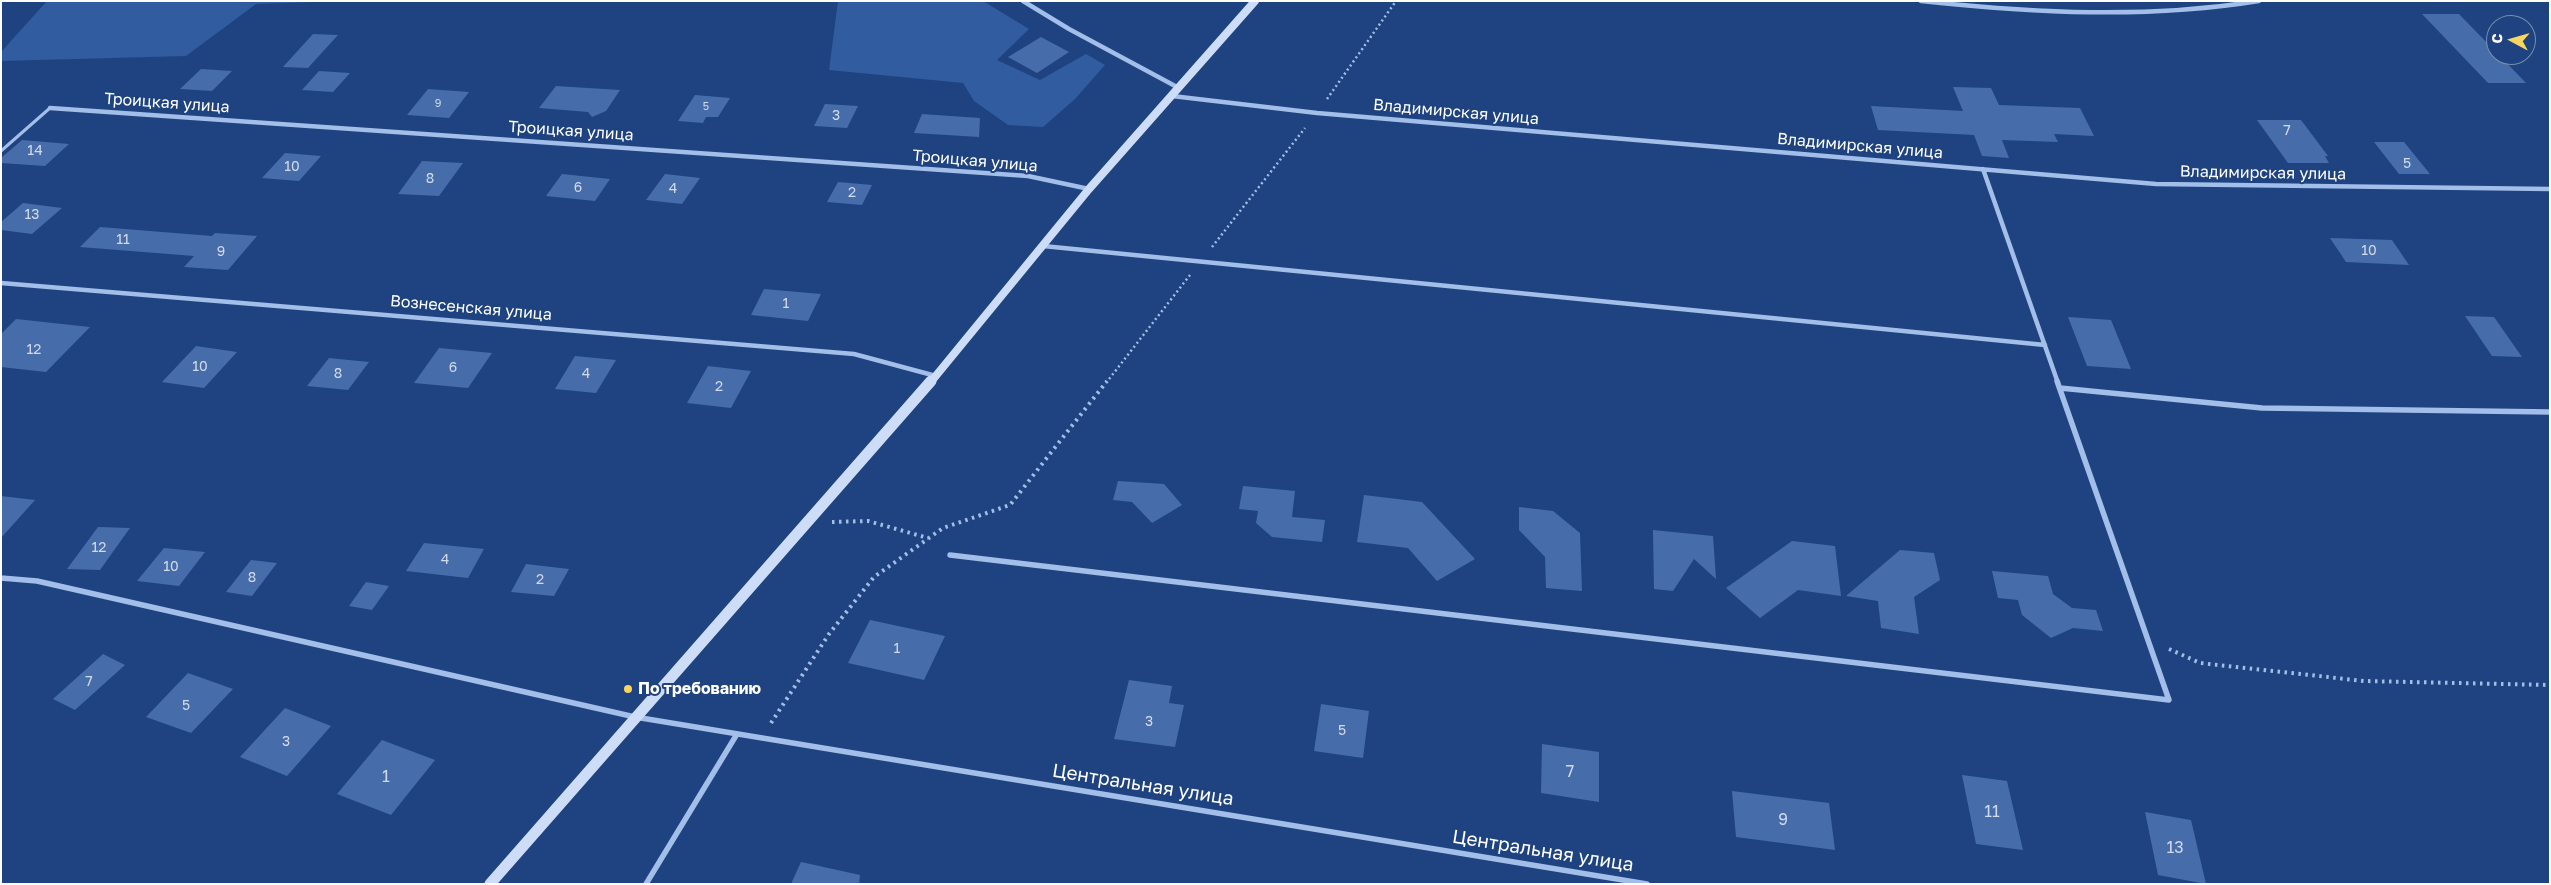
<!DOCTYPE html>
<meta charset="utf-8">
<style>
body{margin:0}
#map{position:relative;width:2551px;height:885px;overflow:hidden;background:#1e4380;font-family:"Golos Text",sans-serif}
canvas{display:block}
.frame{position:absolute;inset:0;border:2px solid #fff;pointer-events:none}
.north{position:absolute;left:2486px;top:15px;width:50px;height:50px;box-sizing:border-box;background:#1e4380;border:1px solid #788eb3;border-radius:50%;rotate:276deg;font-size:14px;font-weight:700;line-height:20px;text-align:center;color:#fff}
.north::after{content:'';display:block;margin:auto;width:18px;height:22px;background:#f8d561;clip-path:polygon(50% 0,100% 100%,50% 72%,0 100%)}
</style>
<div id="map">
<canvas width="2551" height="885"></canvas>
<div class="frame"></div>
<div class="north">С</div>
</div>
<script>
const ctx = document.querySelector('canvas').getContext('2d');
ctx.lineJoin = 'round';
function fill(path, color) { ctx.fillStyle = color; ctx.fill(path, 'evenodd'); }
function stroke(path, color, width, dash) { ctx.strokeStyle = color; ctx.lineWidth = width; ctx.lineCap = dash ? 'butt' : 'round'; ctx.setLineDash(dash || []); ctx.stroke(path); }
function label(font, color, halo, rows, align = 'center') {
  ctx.font = font + ' "Golos Text",sans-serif'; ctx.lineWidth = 4; ctx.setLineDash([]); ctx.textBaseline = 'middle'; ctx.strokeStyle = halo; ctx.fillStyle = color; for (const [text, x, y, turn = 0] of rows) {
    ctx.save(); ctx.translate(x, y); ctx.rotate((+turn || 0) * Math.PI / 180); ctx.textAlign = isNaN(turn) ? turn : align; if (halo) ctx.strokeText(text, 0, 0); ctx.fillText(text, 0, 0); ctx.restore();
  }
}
const green = new Path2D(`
 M47,1H341L256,4L186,56L1,61V52Z
 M838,1H983L1029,29L997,60L1040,80L1086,54L1105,65L1075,99L1043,127L1008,125L974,101L963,83L829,70Z`);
const building = new Path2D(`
 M2422,14H2459L2496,52V55H2499L2526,83H2488Z
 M313,34L338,35L308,68L283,67Z
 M1041,37L1069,52L1037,73L1008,57Z
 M201,69L232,71L212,91L180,89Z
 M319,71L350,73L333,92L302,90Z
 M556,86L620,90L606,111L592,117L588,112L539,108Z
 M1953,87L1991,88L1999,105L2080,108L2094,136L2054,134L2058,142L2002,140L2009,158L1982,156L1974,135L1878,130L1871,106L1963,111Z
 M428,89L469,92L449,118L407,115Z
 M695,95L730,98L718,117H706L703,123L678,121Z
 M825,104L858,106L847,128L814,126Z
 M922,114L980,118L979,137L914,133Z
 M2257,120H2301L2328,156H2325L2329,163H2288Z
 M22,140L69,144L45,166L1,163V158Z
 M2374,142H2404L2430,174H2399Z
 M285,153L321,156L299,181L262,178Z
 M422,161L463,163L439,196L398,194Z
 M562,174L610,179L595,201L546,196Z
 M665,174L700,178L682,204L646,200Z
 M838,182L872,185L862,205L827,202Z
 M23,203L62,208L32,234L1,230V222Z
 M100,227L212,236L215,233L257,236L228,270L184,267L194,256L80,247Z
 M2330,238L2392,240L2409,265L2346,262Z
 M764,289L821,294L808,321L751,315Z
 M2465,316L2494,317L2522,357L2492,356Z
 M2068,317L2111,320L2131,369L2087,366Z
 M16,319L90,327L46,372L1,367V334Z
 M196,346L237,352L204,388L162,382Z
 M439,348L492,353L468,388L414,383Z
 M575,356L616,360L596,393L555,389Z
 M329,358L369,362L348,390L307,386Z
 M708,366L751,371L731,408L687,403Z
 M1118,481L1164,484L1182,505L1152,523L1132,502L1113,500Z
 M1243,486L1295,491L1292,517L1325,520L1322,542L1272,537L1256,523L1258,511L1239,509Z
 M1364,495L1422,502L1475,559L1437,581L1408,548L1357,542Z
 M1,496L35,500L1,538Z
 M1519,507L1553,511L1580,533L1582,591L1546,588L1545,557L1519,530Z
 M98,527L130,528L100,570L67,569Z
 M1653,530L1713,536L1716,579L1694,559L1673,591L1654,589Z
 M1792,541L1835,546L1841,596L1798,590L1760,618L1726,588Z
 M424,543L484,549L468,578L406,571Z
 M164,548L205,552L179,586L137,581Z
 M1900,550L1934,553L1940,580L1914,597L1919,634L1881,628L1878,601L1846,596Z
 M251,560L277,563L252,596L226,592Z
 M526,564L569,569L554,596L511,592Z
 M1992,571L2048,576L2053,594L2072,608L2096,610L2103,631L2073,628L2051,638L2022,615L2018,600L1998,598Z
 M366,582L389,586L372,610L349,606Z
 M870,620L945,636L924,680L848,663Z
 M103,654L125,665L75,710L53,699Z
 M188,673L233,689L191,733L146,717Z
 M1129,680L1172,686L1169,703L1184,705L1175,747L1114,739Z
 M1321,704L1369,711L1363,758L1314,751Z
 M285,708L331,726L287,776L240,757Z
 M382,740L435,760L391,815L337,794Z
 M1542,744L1599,752V802L1541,793Z
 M1962,775L2007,781L2023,850L1976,844Z
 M1732,791L1829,803L1835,850L1736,837Z
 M2145,812L2191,820L2206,884L2158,875Z
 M801,862L860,875L859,884H791Z`);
const pathFar1 = new Path2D(`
 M1327,99L1396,1
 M1212,247L1305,128
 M1106,383L1190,275`);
const path = new Path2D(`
 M832,522L868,521L928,538
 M2169,649L2200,663L2364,681L2550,685
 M771,723L829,634L874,577L943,528L1010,505L1107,381`);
const lane = new Path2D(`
 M1,151L50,108`);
const streetFar1 = new Path2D(`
 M1023,1L1069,29L1177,87
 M1921,1C2035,13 2146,19 2259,1
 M1172,96L1317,113L2156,184L2550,189
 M50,108L1028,176L1089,189
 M1983,169L2058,383
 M1043,246L2045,345
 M1,283L854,354L936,376`);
const street = new Path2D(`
 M2060,388L2262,408L2550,412
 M950,555L2169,700L2057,381
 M1,578L37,581L635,717L1647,884
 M646,884L737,734`);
const secondaryFar1 = new Path2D(`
 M930,383L1089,189L1255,1`);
const secondary = new Path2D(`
 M490,884L931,381`);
const markers = [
 [628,689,5,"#f8d561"]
];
const farNumbernames = [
 ["9",438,104],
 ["5",706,107]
];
const numberNames = [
 ["3",836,116],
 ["7",2287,131],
 ["14",35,151],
 ["5",2407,164],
 ["10",292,167],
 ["8",430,179],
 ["6",578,188],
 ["4",673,189],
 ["2",852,193],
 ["13",32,215],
 ["11",123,240],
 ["10",2369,251],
 ["9",221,252],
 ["1",786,304],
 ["12",34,350],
 ["10",200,367],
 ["6",453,368],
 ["8",338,374],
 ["4",586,374],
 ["2",719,387],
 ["12",99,548],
 ["4",445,560],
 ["10",171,567],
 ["8",252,578],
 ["2",540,580],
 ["1",897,649],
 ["7",89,682],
 ["5",186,706],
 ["3",1149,722],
 ["5",1342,731],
 ["3",286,742]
];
const streetNames = [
 ["Троицкая улица",167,103,4],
 ["Владимирская улица",1456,112,5],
 ["Троицкая улица",571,131,4],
 ["Владимирская улица",1860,146,5],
 ["Троицкая улица",975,161,5],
 ["Владимирская улица",2263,173,1],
 ["Вознесенская улица",471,308,5]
];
const poiNames = [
 ["По требованию",638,689]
];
const nearNumbernames = [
 ["7",1570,772],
 ["1",386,777],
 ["11",1992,812],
 ["9",1783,820],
 ["13",2175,848]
];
const nearStreetnames = [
 ["Центральная улица",1143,785,9],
 ["Центральная улица",1543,851,9]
];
fill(green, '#315c9f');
fill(building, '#466daa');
stroke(pathFar1, '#a2bee9', 2.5, [2, 3]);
stroke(path, '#a2bee9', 4, [2.5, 4.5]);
stroke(lane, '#a2bee9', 3);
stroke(streetFar1, '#a2bee9', 4.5);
stroke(street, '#a2bee9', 5.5);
stroke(secondaryFar1, '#cdddf7', 8);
stroke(secondary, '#cdddf7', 11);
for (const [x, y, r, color] of markers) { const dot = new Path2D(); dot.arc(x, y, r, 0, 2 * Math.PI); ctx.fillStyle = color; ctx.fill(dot); stroke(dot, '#1e4380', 2); }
label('11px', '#d1daea', null, farNumbernames);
label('14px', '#d1daea', null, numberNames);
label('16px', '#fff', '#1e4380', streetNames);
label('bold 16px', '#fff', '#1e4380', poiNames, 'left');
label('16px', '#d1daea', null, nearNumbernames);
label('19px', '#fff', '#1e4380', nearStreetnames);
</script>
